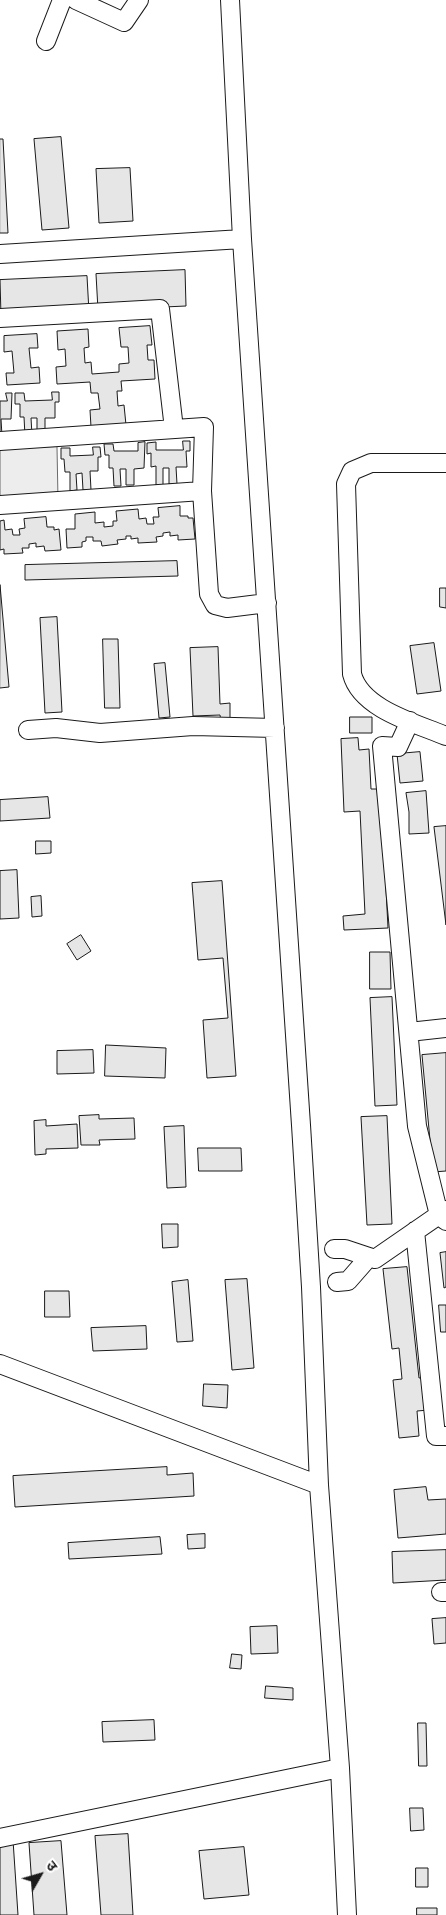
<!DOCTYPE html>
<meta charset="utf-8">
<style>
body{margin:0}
#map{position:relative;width:446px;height:1915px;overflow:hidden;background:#fff;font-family:"Noto Sans","Noto Sans Devanagari",sans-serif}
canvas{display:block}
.north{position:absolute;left:15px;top:1850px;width:50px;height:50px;-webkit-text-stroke:4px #fff;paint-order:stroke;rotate:52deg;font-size:14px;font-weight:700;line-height:20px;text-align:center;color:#1a1a1a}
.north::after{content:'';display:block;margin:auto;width:18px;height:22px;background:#1a1a1a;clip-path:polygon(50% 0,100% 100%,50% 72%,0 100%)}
</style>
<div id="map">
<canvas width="446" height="1915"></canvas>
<div class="north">उ</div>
</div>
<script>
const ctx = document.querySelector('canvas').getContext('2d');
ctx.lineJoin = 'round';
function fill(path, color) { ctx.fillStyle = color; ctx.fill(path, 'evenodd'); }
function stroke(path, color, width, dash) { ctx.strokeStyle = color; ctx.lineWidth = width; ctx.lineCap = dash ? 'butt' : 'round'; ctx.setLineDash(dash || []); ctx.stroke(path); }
const built = new Path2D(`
 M57,447L58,499L0,501V448Z`);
const building = new Path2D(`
 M61,137L69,228L42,230L34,139Z
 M0,139H3L8,233H0Z
 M130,168L133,221L99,223L96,169Z
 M185,270L186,306L98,310L96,274Z
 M87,276L89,312L1,317L0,280Z
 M150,326L152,345H147L148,360H154L155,379L121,381L122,391H117L118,406L124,405L126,425L91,427L90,410L100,409L98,393H91L90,382L57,384L56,367L66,366L65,349L58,350L57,331L88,329L89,347L84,348L85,363L91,362L92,374L119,372V364L129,363L128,347H121L119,328Z
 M37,334L38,348H29L31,368L39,367L40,383L7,385L6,373H14L12,351L4,352V336Z
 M52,392H59V402H55V418H45V435H37V418H31L32,435L25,436L24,417H20V404H15V393H24L25,401L52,400Z
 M6,393H12L11,419H1L2,436H0V401H7Z
 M183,441H190V451H186L187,467H176L177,484H169V468H163V485H156V466L151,467V453L147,454V443L156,442V450H183Z
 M145,442L144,468L134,469V485H126V469H120L121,486H114L113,468H109V455H105L104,444H113L114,451H138V443Z
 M93,447H100L101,457H98V471H90L91,490H83L82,473L76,474L77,490L70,491V472H65L64,459H61V448H70V456L93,455Z
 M180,506V516H188V518H193L195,539L178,540V535L170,536V532L163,533V536L156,537L157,542L138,543V538L131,539V536H126V539L117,540L118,544L102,546L101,541H93V537H86V541L82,542V547L67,548L66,529H75V514L95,512V523L104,522V527L113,526V521H117L116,511L138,509L139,519L146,518L147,524H154L153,517H159L158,508Z
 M46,517L47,527H54V530L59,529L61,550L45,551L44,546L36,547V543L29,544V548H22L23,553L4,554V549L0,550V521L4,520L5,530L12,529L13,535H20L19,529L25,528L24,519Z
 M177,561L178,576L25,580V565Z
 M0,585L9,687L0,688Z
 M440,588H446V608L440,607Z
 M57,617L62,712L45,713L40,618Z
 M103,639H118L120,708H105Z
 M434,643L441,691L417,694L410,646Z
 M218,647L220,704L230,703V722H221L220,715L193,716L190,648Z
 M165,663L170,717L159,718L154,664Z
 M350,717H372V733H350Z
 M358,738L359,750L369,749L371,789H381L388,928L344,930L343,916L365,914L360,811L344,812L341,739Z
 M420,752L423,781L400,783L397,754Z
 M426,791L429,833L409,834V812L406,793Z
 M48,797L50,818L0,821V800Z
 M446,826V925L434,827Z
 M36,841H51V853L36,854Z
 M17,870L19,918L0,919V871Z
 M222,881L236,1076L207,1078L203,1020L228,1018L223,958L198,960L192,883Z
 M41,896L42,916L32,917L31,897Z
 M81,935L91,951L77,960L67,944Z
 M370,952H390L391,989H370Z
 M392,997L397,1105L375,1106L370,998Z
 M106,1045L166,1048L165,1078L105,1076Z
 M93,1050L94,1073L57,1074V1051Z
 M446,1053V1171L433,1172L422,1055Z
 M99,1115V1119L134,1118L135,1139L99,1140L100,1145H81L79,1116Z
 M387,1116L392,1224L367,1225L361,1117Z
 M46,1120V1126L77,1124L78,1148L46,1149V1154L35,1155L34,1121Z
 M184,1126L186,1187L167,1188L164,1127Z
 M198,1148H241L242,1171H199Z
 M162,1224H178V1247L163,1248Z
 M446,1252V1287L444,1288L440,1253Z
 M407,1267L419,1378L426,1377L429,1410L417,1411L419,1436L399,1438L393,1380L402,1379L399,1348L392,1349L383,1269Z
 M247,1279L254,1368L232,1370L225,1280Z
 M188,1280L193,1341L177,1342L172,1282Z
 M45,1291H69L70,1317H45Z
 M439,1305H446V1332H441Z
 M146,1326L147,1349L93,1351L91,1328Z
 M204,1384L228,1385L227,1408L203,1406Z
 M167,1467V1475L193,1473L194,1496L15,1507L13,1476Z
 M426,1487L428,1500L446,1499V1534L398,1538L394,1490Z
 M205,1534V1548L188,1549L187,1535Z
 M160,1537L162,1554L69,1559L68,1543Z
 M446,1550V1580L393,1583L392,1552Z
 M446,1618V1643L434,1644L432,1619Z
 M277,1626L278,1653L251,1654L250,1627Z
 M232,1654L242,1655L241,1669L230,1668Z
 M266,1686L293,1688V1700L265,1698Z
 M154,1720L155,1740L103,1742L102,1722Z
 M418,1723H426L427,1766H419Z
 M410,1808H423L424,1830L411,1831Z
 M128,1834L133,1915H101L95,1836Z
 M13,1840L18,1915H0V1841Z
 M61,1841L67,1915H34L29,1843Z
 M244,1847L249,1895L204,1899L199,1851Z
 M416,1868H428V1887H416Z
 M417,1908H437V1915H417Z`);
const minor = new Path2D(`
 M76,0L124,22L139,0
 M230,0L242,239L301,1125L311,1287L319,1485L340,1768L347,1915
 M46,41L62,0
 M0,254L242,239
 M0,318L160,309L174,429
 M0,441L204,427L202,491L209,594L215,605L227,608L267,603
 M446,463H371L352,471L346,484L352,674C361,709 415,723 446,736
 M0,505L202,491
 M410,721L398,747L382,746L417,1126L439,1215L446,1221
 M28,730L56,728L100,733L193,726L275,728
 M409,1032L446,1028
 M415,1231L436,1436H446
 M334,1249H345L375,1259L446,1210
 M337,1282L348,1281L369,1257
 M0,1364L319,1485
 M441,1592H446
 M0,1838L340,1768`);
fill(built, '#ededed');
stroke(built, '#6a6a6a', 1);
fill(building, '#e6e6e6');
stroke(building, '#1a1a1a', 1);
stroke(minor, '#1a1a1a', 20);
stroke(minor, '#fff', 18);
</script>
